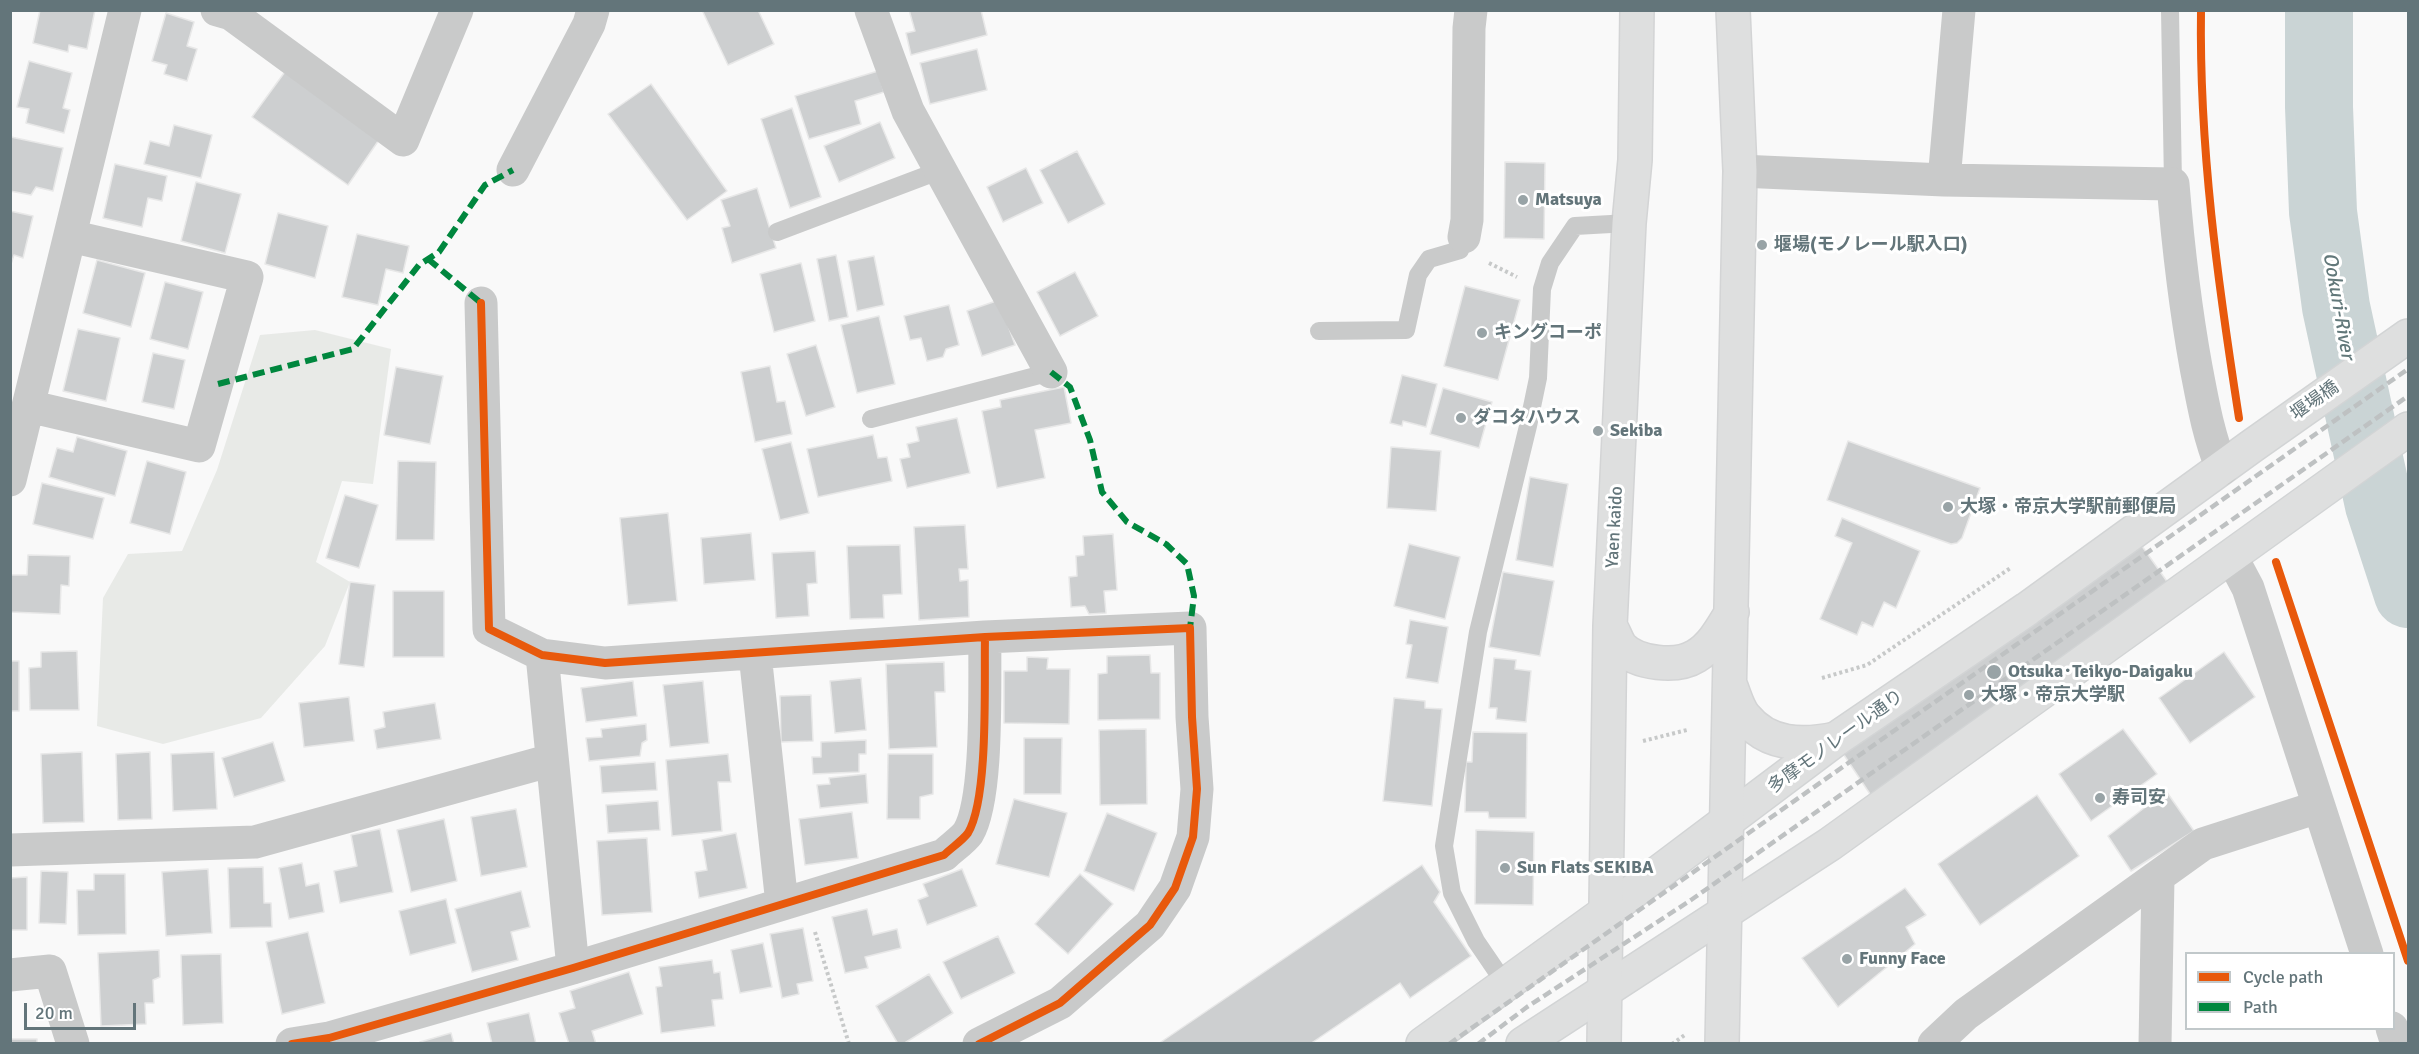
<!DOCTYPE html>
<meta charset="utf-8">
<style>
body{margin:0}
#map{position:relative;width:2419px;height:1054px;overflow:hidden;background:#f9f9f9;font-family:Signika,sans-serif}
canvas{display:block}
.frame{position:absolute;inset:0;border:12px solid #63757a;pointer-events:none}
.legend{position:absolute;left:2185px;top:952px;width:210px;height:78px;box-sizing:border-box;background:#fff;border:2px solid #c1c8ca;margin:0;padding:8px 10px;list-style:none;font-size:18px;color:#63757a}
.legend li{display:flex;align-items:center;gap:12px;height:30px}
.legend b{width:30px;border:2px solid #c1c8ca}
.scale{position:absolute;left:24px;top:1003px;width:112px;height:27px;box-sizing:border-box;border:3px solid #63757a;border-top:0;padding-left:8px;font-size:18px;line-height:21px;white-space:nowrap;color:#63757a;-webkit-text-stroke:4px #fff;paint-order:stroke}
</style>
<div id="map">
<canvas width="2419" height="1054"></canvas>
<div class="frame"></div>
<ul class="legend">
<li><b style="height:8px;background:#e8590c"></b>Cycle path</li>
<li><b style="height:8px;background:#00873e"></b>Path</li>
</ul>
<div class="scale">20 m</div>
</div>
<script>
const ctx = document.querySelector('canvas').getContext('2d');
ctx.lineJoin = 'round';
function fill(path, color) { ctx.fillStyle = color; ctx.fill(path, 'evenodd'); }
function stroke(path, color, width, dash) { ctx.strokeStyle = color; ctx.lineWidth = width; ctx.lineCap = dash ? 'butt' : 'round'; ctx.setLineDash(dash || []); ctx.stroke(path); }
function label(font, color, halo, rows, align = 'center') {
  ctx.font = font + ' Signika,"Noto Sans JP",sans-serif'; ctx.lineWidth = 6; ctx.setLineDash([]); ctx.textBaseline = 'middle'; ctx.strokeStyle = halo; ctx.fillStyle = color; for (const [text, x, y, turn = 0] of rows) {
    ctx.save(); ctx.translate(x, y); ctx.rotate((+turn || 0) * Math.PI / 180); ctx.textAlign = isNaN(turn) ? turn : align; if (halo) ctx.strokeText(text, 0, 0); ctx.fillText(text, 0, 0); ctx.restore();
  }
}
const green = new Path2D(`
 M315,330L391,349L373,484L342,481L316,562L350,582L325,646L261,718L163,744L97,726L103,598L128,554L182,551L217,470L260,335Z`);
const river = new Path2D(`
 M2319,10V107L2323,212L2336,307L2379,505L2408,594`);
const building = new Path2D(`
 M40,10H95L87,49L69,45L68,52L33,43Z
 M702,10H758L774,44L728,65Z
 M909,10H981L987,35L911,55L906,33L915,31Z
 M166,13L194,22L187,46L197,49L187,81L164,74L167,65L152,61Z
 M977,49L987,90L930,104L920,63Z
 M29,61L72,73L63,108L70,110L64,133L26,123L29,109L17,107Z
 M287,69L381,137L348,185L252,117Z
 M878,71L884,92L855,101L861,124L809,139L795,96Z
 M651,84L727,191L687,220L608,114Z
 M792,108L821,197L790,208L761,119Z
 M880,122L895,158L839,182L824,146Z
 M174,125L212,135L201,178L144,164L150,141L169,146Z
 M11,137L63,148L53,191L36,187L31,195L10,191Z
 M1077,151L1105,204L1068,223L1040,170Z
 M1505,162L1545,163L1544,239L1504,238Z
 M115,164L167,176L162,201L148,198L142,227L103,218Z
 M1026,168L1043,203L1003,222L987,187Z
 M196,182L241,194L225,253L181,241Z
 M757,188L776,248L732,263L722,228L730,226L721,200Z
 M10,211L33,216L23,258L14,255L10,267Z
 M278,213L328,226L315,278L265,264Z
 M357,234L409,246L403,273L386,269L378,305L342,297Z
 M836,255L848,317L829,321L817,259Z
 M874,256L884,305L857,311L848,261Z
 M97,260L145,273L131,327L83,313Z
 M801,263L815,321L774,332L760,274Z
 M1075,272L1098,316L1060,336L1037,292Z
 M165,282L203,292L188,349L150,339Z
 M1465,286L1520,300L1498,380L1444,366Z
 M999,300L1015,345L982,356L967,311Z
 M949,305L959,345L946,349L943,357L927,361L921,338L910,340L904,316Z
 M879,316L895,384L857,393L841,325Z
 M78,329L120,338L106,401L63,391Z
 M816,345L835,407L806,416L787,354Z
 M153,353L185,360L174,409L142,402Z
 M770,366L777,402L785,401L792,434L755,442L741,372Z
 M396,367L443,376L430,444L384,435Z
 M1402,375L1437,384L1426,427L1403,421L1402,426L1390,423Z
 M1064,387L1071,423L1035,430L1045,478L997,488L982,411L1001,407L1000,400Z
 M1443,388L1492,402L1479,448L1430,434Z
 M957,418L970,473L907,488L900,459L910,457L907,444L919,441L916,427Z
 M873,435L878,458L887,457L892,481L818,497L807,449Z
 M77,437L127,451L115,496L49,477L57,448L73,452Z
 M1848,441L1980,488L1962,538L1957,543L1951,544L1827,500Z
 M791,442L809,513L780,520L762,449Z
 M1391,447L1441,451L1436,511L1387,508Z
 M147,461L186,472L170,534L130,523Z
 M398,461L436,462L434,540H396Z
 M1530,477L1568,484L1553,567L1516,560Z
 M42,483L104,498L93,539L33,524Z
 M345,495L378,505L359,568L326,558Z
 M668,513L677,601L628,605L620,518Z
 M1842,518L1920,551L1896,608L1884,602L1873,627L1862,622L1857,635L1820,619L1852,543L1835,536Z
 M965,525L968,569H959L960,581L968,580L969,617L919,620L914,527Z
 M2127,525L2183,604L1884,815L1830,734Z
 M751,533L755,580L704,584L701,538Z
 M1113,534L1117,590L1104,591L1106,613L1089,614L1085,606L1071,607L1069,577L1077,576L1076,556L1084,555L1083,536Z
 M1409,544L1460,557L1445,619L1394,606Z
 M900,545L902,594L883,595L884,618L850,619L847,546Z
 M815,551L817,583L807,584L809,616L776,618L772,553Z
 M28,555L70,556L69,586L61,585L60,614L10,612V575H27Z
 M1503,572L1554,581L1540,656L1489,647Z
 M350,582L375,585L364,667L339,664Z
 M393,591H444V657H393Z
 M1410,620L1448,627L1438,683L1406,678L1412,645L1406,644Z
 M77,651L79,710H30L29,668L41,667V652Z
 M2224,652L2255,697L2190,743L2159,698Z
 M1150,655L1151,673H1160V719L1098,720V674L1107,673V656Z
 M1027,657L1048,658L1047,669H1070L1069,724L1004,723V671H1027Z
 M1494,658L1516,660L1515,669L1531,671L1526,722L1496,719L1497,708H1489Z
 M10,661H19V711H10Z
 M944,662L945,692H935L937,747L889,749L886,664Z
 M861,678L866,730L835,733L830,681Z
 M633,681L637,716L586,722L581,688Z
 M703,681L709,743L670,747L663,685Z
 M811,695L813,741L781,742L780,696Z
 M349,697L354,741L304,747L299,703Z
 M1394,698L1425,701V708L1442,709L1432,806L1383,801Z
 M435,703L441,739L377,749L374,730L385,727L383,712Z
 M646,724L647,740L642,743L640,756L589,761L586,738L602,737L601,729Z
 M1146,729L1147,804L1100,805L1099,730Z
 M2123,729L2157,774L2091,821L2059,774Z
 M1473,732L1527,733L1526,818H1489L1488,812H1465L1466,762H1472Z
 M1024,738H1062L1061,794H1024Z
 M866,740V754H859V772L813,774L812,757H821V742Z
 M273,742L285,781L234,797L222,758Z
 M82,752L84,822L43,823L41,754Z
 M150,752L152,819L118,820L116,754Z
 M214,752L217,809L173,811L171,754Z
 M728,754L731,782H718L722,831L672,836L666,760Z
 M888,754H933V794L920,797V819H887Z
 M655,762L657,790L602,793L600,766Z
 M866,774L868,803L820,808L817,785L830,784L829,778Z
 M2166,791L2194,831L2131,871L2108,836Z
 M2037,795L2079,856L1980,925L1938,864Z
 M1014,799L1067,813L1049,877L996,864Z
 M658,801L660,830L608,833L606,805Z
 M516,809L527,867L481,876L471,817Z
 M852,812L858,858L805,865L799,819Z
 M1107,813L1157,833L1134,891L1084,871Z
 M444,819L457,881L411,892L397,830Z
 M380,829L393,892L340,903L334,871L357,866L351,835Z
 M1476,830L1534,832L1533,905L1475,904Z
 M736,833L747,888L699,898L695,872L707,870L702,840Z
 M647,838L652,912L602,915L597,841Z
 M302,863L306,886L319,883L324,912L289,919L279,868Z
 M1422,865L1440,892L1434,902L1471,956L1410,998L1400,983L1310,1044H1158Z
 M263,867L264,903H271L272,927L230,928L228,868Z
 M208,869L212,933L166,936L162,872Z
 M962,869L977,906L927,925L918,900L928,896L923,884Z
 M41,871L68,872L66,924L39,923Z
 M94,874H125L126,934L78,935L77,890H94Z
 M1080,874L1113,904L1068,954L1035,924Z
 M27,877V930H10V878Z
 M1905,888L1926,915L1906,927L1915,944L1838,1007L1802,958Z
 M521,891L530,927L511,932L518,960L472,972L455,909Z
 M446,899L456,943L410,955L399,911Z
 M867,909L873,935L897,929L901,948L865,957L868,968L845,973L832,917Z
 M803,928L813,981L797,984L799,994L782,998L770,934Z
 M308,932L325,1003L282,1014L266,942Z
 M998,936L1015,973L961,999L943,962Z
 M763,943L772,987L740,993L731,950Z
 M159,950L160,977L153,980L154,1003H145L146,1024L101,1026L98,953Z
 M221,954L223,1023L183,1025L181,955Z
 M712,960L714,973L720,972L723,999L712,1000L715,1026L661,1033L656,987L662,986L659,967Z
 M629,972L643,1014L592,1031L596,1044H569L559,1013L575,1008L570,991Z
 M929,974L953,1013L903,1044H898L876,1006Z
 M529,1013L536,1044H492L487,1023Z
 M451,1033L454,1044H421L420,1042Z
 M10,1039H37V1044H10Z`);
const path = new Path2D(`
 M1489,263L1517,277
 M1822,678L1867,665L2012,567
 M1643,741L1687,730
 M815,932L849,1044
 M1672,1044L1686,1034`);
const service = new Path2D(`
 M2170,10L2173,184
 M777,232L941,170
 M1319,331L1406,330L1418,275L1429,259L1460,250L1464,237
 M871,419L1051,372
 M1506,985L1476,941L1452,893L1444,846L1478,632L1528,426L1538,378L1542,289L1550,263L1575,226L1629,223`);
const minor = new Path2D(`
 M217,10L231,14L403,140L457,10
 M871,10L908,111L1051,372
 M513,170L589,24L593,10
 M1740,171L1944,180L2173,184C2178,245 2185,306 2196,367C2203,403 2208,434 2222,469
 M1944,180L1959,10
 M1464,237L1467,220L1469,28L1471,10
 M481,303L489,629L542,655L605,663L985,637
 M28,406L199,446L247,277L70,236
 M10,480L125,10
 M2231,556L2248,588L2367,954
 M755,654L782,904
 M542,655L573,968
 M10,850L255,842L552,760
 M10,975L50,971L73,1044
 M2392,1028L2397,1044
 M292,1044L329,1038L573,968L944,855C951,848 962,841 968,833C989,798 984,681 985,637L1190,628L1192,717L1197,789L1193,837L1175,888L1150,925L1060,1003L979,1044
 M1934,1044L1966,1014L2203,844L2318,807
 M2155,1044L2158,878`);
const secondary = new Path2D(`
 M1423,1044L1606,912L1836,739L2027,609L2252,446L2408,336
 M1523,1044L1830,844L2408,429`);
const primary = new Path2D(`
 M1610,626C1614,632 1617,642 1621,647C1637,664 1677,668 1696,656C1713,646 1722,628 1732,612
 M1731,687C1735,697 1738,709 1745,717C1768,746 1803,746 1836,739
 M1604,1044L1610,626L1629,223L1635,160L1637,10
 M1722,1044L1740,171L1733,10`);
const rail = new Path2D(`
 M1449,1044L2408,369
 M1478,1044L1527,1007L1691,900L2408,396`);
const quiet = new Path2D(`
 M428,259L481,303
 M1051,372L1070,387L1090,440L1102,492L1127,522L1166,544L1187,564L1194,596L1190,628
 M218,384L353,349L419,265L439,252L485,185L513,170`);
const cycleway = new Path2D(`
 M2201,10C2199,148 2218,283 2239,418
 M481,303L489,629L542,655L605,663L985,637
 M2276,562L2408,961
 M292,1044L329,1038L573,968L944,855C951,848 962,841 968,833C989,798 984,681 985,637L1190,628L1192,717L1197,789L1193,837L1175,888L1150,925L1060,1003L979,1044`);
const markers = [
 [1523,200,6,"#98a3a6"],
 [1762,245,6,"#98a3a6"],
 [1482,333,6,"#98a3a6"],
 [1461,418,6,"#98a3a6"],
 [1598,431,6,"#98a3a6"],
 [1948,507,6,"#98a3a6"],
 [1994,672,8,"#98a3a6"],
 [1969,695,6,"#98a3a6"],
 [2100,798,6,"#98a3a6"],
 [1505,868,6,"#98a3a6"],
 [1847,959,6,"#98a3a6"]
];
const poiNames = [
 ["Matsuya",1535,200],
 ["堰場(モノレール駅入口)",1774,245],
 ["キングコーポ",1494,333],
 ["ダコタハウス",1473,418],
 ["Sekiba",1610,431],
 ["大塚・帝京大学駅前郵便局",1960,507],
 ["Otsuka･Teikyo-Daigaku",2008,672],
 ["大塚・帝京大学駅",1981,695],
 ["寿司安",2112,798],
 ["Sun Flats SEKIBA",1517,868],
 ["Funny Face",1859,959]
];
const streetNames = [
 ["堰場橋",2315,401,-35],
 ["Yaen kaido",1615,527,-87],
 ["多摩モノレール通り",1836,742,-36]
];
const waterNames = [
 ["Ookuri-River",2338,306,80]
];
fill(green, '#e8eae7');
stroke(river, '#cad4d5', 68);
fill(building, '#cdcfd0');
stroke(building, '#e8e8e8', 1.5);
stroke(secondary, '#d2d4d5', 36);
stroke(primary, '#d3d4d5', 36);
stroke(path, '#c7c9c9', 4, [3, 3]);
stroke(service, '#c9caca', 18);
stroke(minor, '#c9caca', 33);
stroke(secondary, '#dedfdf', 33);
stroke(primary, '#dedfdf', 33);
stroke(rail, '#bec1c2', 4.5, [9, 4.5]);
stroke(quiet, '#00873e', 6, [12, 6]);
stroke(cycleway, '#e8590c', 8);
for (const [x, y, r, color] of markers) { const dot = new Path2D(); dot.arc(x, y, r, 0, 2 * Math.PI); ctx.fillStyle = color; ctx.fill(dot); stroke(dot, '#fff', 2); }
label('bold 18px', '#63757a', '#fff', poiNames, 'left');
label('18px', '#63757a', '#fff', streetNames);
label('italic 20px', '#62787a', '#fff', waterNames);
</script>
